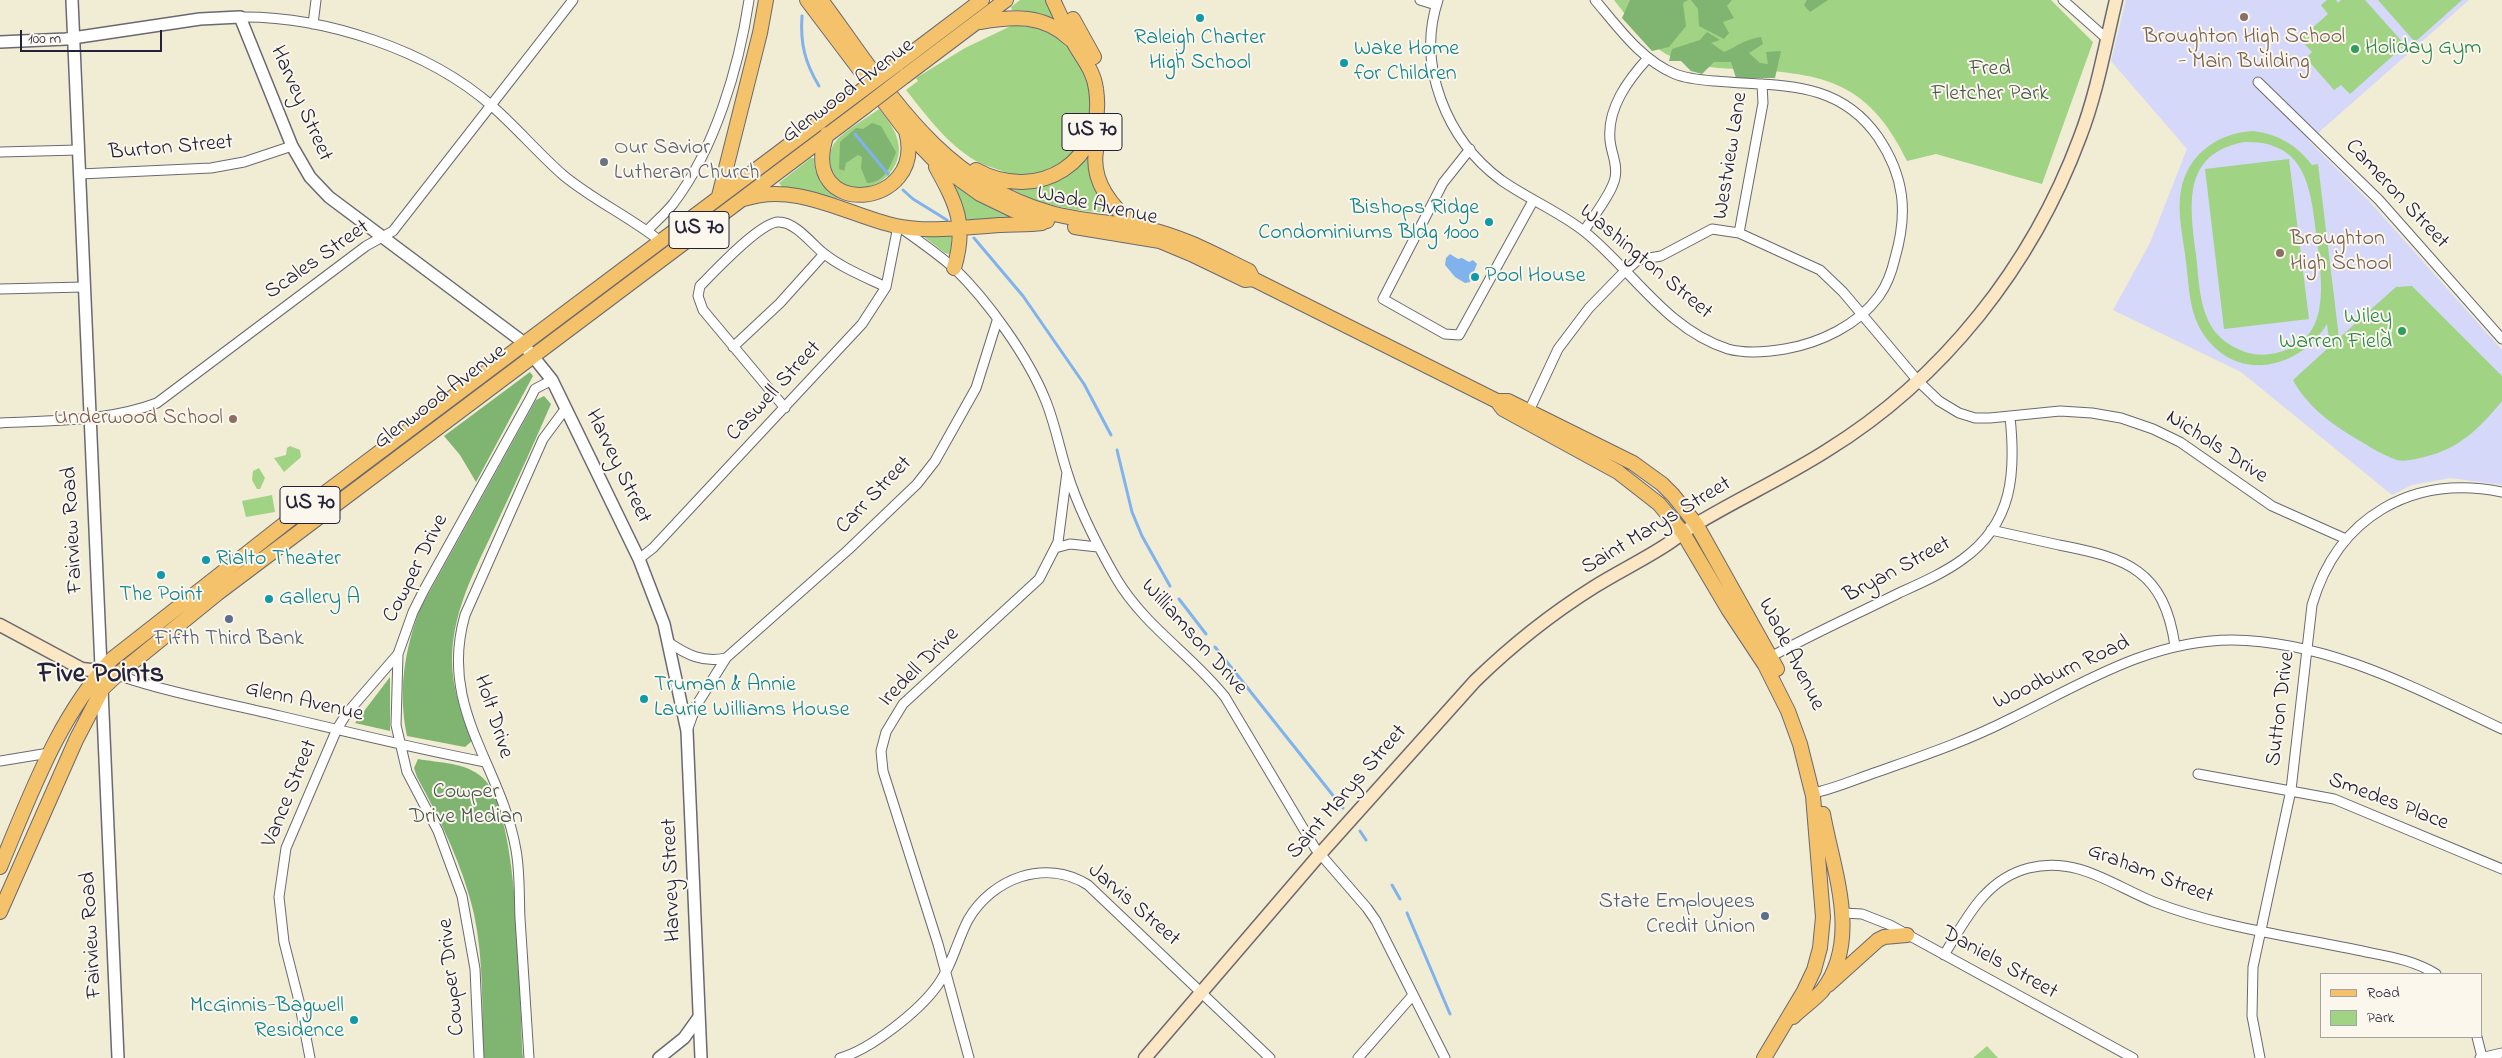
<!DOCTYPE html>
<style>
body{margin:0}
#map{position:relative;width:2502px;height:1058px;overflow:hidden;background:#f1ecd4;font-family:"Indie Flower",sans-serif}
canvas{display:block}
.legend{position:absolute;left:2320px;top:973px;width:162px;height:65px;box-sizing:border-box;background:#fbf7ec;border:1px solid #a4a2a5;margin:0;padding:6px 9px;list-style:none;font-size:15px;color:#22223b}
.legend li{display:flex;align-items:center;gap:10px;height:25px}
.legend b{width:25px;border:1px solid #a4a2a5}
.scale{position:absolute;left:20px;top:30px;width:142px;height:22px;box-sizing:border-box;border:2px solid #22223b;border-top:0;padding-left:6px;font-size:15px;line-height:18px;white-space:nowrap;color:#22223b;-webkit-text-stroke:4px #fbf7ec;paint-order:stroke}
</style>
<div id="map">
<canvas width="2502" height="1058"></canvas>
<ul class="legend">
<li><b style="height:6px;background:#f4c26a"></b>Road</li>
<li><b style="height:14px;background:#a0d383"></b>Park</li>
</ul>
<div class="scale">100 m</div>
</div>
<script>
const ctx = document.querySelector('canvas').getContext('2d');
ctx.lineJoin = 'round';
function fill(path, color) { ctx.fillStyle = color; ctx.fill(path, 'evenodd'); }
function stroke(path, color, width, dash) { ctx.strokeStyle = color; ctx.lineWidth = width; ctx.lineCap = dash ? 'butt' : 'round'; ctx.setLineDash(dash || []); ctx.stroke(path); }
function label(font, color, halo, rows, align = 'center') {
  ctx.font = font + ' "Indie Flower",sans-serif'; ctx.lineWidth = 4; ctx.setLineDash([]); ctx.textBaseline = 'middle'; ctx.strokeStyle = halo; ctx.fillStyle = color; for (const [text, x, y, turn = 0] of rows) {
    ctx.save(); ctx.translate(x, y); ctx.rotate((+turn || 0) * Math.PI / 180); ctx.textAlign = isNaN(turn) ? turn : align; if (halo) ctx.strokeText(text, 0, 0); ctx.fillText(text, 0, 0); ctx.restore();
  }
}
const built = new Path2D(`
 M2126,0H2469L2309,141L2370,202L2502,350V485L2450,478L2412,485L2392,495L2241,372L2113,310L2150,243L2187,149L2111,61Z`);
const green = new Path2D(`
 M1020,0H1049L1056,19L1027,11L1012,10L1011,7Z
 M1614,0H2051L2093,42L2042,184L1936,154L1907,161C1867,78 1820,73 1736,69C1712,68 1688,66 1666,54C1645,42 1629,19 1614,0Z
 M2327,0H2336L2338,3L2341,0H2365L2405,45L2350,94L2341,85L2334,90L2306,58L2312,52L2300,39L2328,14L2321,5Z
 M2378,0H2462L2415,42Z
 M1013,25L1037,28L1060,38L1067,45L1091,83V120L1076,152L1045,175L1014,178C1004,169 988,168 976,161C947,144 926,115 906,90L918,81L916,78L965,48Z
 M879,109C885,117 892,125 896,135C914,179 844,212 831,167C829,158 830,148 836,141C845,130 867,118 879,109Z
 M2253,131C2278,134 2297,145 2312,165L2318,164L2339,338L2396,287L2412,286L2502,376V401C2480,428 2459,449 2424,457C2415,459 2406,462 2397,460C2381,455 2364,443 2350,435C2327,421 2305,403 2293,380L2338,339L2329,340L2327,324C2298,371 2234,383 2202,332C2189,311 2189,286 2186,262C2184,242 2178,219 2180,198C2183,158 2215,133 2253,131ZM2244,142C2308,140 2311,191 2317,240C2322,285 2333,344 2271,354C2260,356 2248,354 2238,349C2199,332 2200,291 2196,254C2190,206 2181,154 2244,142Z
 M1092,143L1114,213C1081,212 1040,206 1012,189L1039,186Z
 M811,158H814C814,175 822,190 837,198L836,202L784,189L779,183Z
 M2289,159L2309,319L2224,329L2205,169Z
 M955,186L1020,218L964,225L953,187Z
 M952,233L950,254L945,253L923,236Z
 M290,446L300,450L301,457L284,472L274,458L286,455L287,448Z
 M259,468L265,478L260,489H257L252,480L253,471Z
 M272,495L275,512L246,517L242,501Z
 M1987,1046L1998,1058H1973Z`);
const forest = new Path2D(`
 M1630,0H1688L1683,3L1686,26L1669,47L1652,51L1622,18Z
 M1691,0H1732L1727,6L1734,18L1723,22L1729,33L1724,39L1699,26L1698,9Z
 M1807,0H1828L1810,12L1804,5Z
 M1707,32L1720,40L1711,43L1724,52C1740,45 1743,40 1761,37L1763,44L1749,53L1760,63L1768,64L1766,52L1781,51L1775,78H1736L1731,62H1714L1702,74L1691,71L1681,61H1669L1672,49L1700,40Z
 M872,123L881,126L896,152C891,166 884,183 867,183L861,168L862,157L858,155L846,163L844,171L839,169L840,142L856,128L863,129Z
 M530,372L533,376L476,482L460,455L444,436Z
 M544,396L551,404C535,441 518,478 501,514C480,561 452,607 452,660C452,689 462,714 472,741L465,747L407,736C398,692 404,651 420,609L536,400Z
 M390,677V731L355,723Z
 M418,759C439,763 466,762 483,778C521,813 519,1002 523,1058H483C482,1011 484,961 474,914C463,866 441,821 417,777L414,768Z`);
const water = new Path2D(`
 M1450,254L1458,259L1462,258L1469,262L1473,260L1477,264L1470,282L1465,283L1455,277L1445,265L1446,258Z`);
const stream = new Path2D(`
 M802,16C800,43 805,63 819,86
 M855,134L888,174
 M903,190L913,199L947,220
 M974,238L1023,296L1084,384L1111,435
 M1117,450L1132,512L1142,536L1170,586
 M1179,599L1206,634
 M1215,647L1343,808
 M1360,831L1366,840
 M1392,885L1400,899
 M1407,913L1450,1014`);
const minor = new Path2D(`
 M1420,0L1436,5
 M1438,0C1416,66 1447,140 1501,180C1528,199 1560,212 1585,232C1632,270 1667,330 1728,349C1746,354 1767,352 1785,349C1820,343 1858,325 1879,296C1887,285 1892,271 1895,258C1908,213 1905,177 1878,137C1837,78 1778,87 1715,81C1702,80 1687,79 1675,74C1641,60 1618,27 1595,0
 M2063,0L2107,39
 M240,17C325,16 428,50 492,106C517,128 538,153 563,175C593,200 630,217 660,241
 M313,24L316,0
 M2258,82L2379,200L2502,339
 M1470,149L1443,183L1383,299L1445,334L1459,335L1533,201
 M0,152L79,150
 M80,174L211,168L244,162L292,146
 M647,231C655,222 665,214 673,204C715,149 739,67 749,0
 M1584,231C1593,217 1612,193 1615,178C1618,164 1611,153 1610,140C1607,108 1628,80 1648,58
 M1739,233L1763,103L1762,84
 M0,289L84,287
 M733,347L780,303L824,254
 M785,408L703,310L698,296L700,286C714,272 761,221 779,222C795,222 811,243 822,252C840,267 865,277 886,287
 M1529,411L1558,349L1589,308L1624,272L1638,260L1661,256L1712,229L1739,233L1820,270L1843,292L1918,381L1939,401L1959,413L1975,418H1990L2060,411L2092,413L2121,418L2153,429L2180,442L2272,506L2346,539
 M0,423C52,420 107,422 157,403L366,246L393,231L573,0
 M1991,530C2014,535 2036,540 2059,545C2127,558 2164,570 2175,646
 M1055,548L1070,544L1098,547
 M639,559L653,548L862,324L886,287L898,226C918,240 937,253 955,269C988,301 1028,357 1045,399C1055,423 1059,447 1067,472C1078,508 1097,545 1116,578C1145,627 1191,654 1225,697L1315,848L1367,908L1376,921L1445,1058
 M668,642C687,655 703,663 726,658
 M1767,659C1810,635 1855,615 1899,593C1921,583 1944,573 1963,559C2013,523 2016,473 2010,417
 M117,675C170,693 225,703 280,716C348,732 416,749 485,762
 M687,731L696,706L726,658L848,550L917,484L935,461L976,388L997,321
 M0,761L49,753
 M2198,774L2334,799L2502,869
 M1813,793C1834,789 1856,779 1877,772C1922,756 1967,741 2010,719C2081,684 2150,640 2232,640C2329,641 2417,689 2502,729
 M1843,913L1862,914L1890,925L2133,1058
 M1944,955C1966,919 1985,879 2029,868C2077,856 2112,885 2154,902C2218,927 2290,936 2357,950C2385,956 2412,959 2436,974
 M2477,1037L2482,1057
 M310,1058L299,1001L284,942L279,897L286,848L337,729L347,713L398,654
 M479,1058L475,969L462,896L438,831L407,772L396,725L398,654L413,612L424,590L530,399L535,389L552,380
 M529,1058C526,1011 523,965 520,918C519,896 520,872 516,850C501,764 438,709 465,615L543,439L566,408
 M840,1058C870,1050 919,1011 937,986C952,966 957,941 968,920C992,878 1046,858 1088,885L1270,1058
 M969,1058L938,944L883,771L881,751L886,732L903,704L1039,579L1058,542L1067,472
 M1358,1058L1413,995
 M2260,1058L2252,1016L2253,967L2291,790L2312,605C2338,516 2413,474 2502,492
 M2480,1058L2502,1053`);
const tertiary = new Path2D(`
 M72,0L118,1058
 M0,42L66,39L200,19L240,17L292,146L310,177L329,197L519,339L552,380L639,559L664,624L687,731L701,1058
 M659,1058L684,1038L699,1017`);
const secondary = new Path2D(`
 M0,625L82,669L109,672
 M1145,1058L1320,854L1475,681C1512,645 1551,614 1594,587C1618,572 1643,560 1666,545C1677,538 1687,529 1698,523C1740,498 1785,477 1826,451C1943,379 2032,266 2080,137C2097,93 2105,46 2116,0`);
const primary = new Path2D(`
 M807,0L906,131L937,163L980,194L1013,210L1047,221
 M821,0C888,90 936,180 1051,213C1083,222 1116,222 1148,229C1184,237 1216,255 1249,271L1253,279L1497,401L1503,409L1618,472L1659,504L1683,533L1728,609L1765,665L1788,711L1800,744L1813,796L1823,917L1820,948L1814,970L1804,991L1764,1058
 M1073,19L1094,57
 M980,22C1014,16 1043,14 1070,39
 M896,65L982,0
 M905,76L1006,0
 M1104,124C1102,133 1097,142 1096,151C1091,182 1112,207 1134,225
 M827,134C796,221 928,210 906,131
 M936,167C957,205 967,225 954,268
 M976,170C1038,204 1107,162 1096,89C1094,72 1084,60 1075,45C1067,31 1060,15 1053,0
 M719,196L760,33L766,0
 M744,199C796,181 847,215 896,226C929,233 966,227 1000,225C1014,224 1028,225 1042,223
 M1075,227L1160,241L1191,254L1245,280L1253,279
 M1497,401H1508L1633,463L1662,484L1673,495L1696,524L1777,669
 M0,867C31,794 58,717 112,659L297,514L857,94
 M0,912L76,740L103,688L117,675L218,593L866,106
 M1828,985L1878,940L1884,937L1907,935
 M1793,1017C1802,1008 1814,1000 1822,991C1862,940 1833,870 1823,814`);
const primaryBridge = new Path2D(`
 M857,94L896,65
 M866,106L905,76`);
const markers = [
 [2244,17,5,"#8d6e63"],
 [1200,18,5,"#0f9aa8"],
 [2355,49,5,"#2e9e5b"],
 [1344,63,5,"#0f9aa8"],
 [604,162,5,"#6b7280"],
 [1489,222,5,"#0f9aa8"],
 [2280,253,5,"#8d6e63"],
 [1475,277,5,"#0f9aa8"],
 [2402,331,5,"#2e9e5b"],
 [233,419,5,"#8d6e63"],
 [206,560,5,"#0f9aa8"],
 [161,575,5,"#0f9aa8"],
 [269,599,5,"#0f9aa8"],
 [229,619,5,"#5c6f8a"],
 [644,699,5,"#0f9aa8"],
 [1765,916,5,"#5c6f8a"],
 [354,1020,5,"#0f9aa8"]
];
const shields = [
 [1092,132,60],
 [699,230,60],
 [310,505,60]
];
const shieldNames = [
 ["US 70",1092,132],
 ["US 70",699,230],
 ["US 70",310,505]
];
const educationNames = [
 ["Broughton High School",2244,38],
 ["- Main Building",2244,63],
 ["Broughton",2290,240,"left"],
 ["High School",2290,265,"left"],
 ["Underwood School",223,419,"right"]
];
const cultureNames = [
 ["Raleigh Charter",1200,39,"center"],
 ["High School",1200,64,"center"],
 ["Wake Home",1354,50],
 ["for Children",1354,75],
 ["Bishops Ridge",1479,209,"right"],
 ["Condominiums Bldg 1000",1479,234,"right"],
 ["Pool House",1485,277],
 ["Rialto Theater",216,560],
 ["The Point",161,596,"center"],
 ["Gallery A",279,599],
 ["Truman & Annie",654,686],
 ["Laurie Williams House",654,711],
 ["McGinnis-Bagwell",344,1007,"right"],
 ["Residence",344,1032,"right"]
];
const leisureNames = [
 ["Holiday Gym",2365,49],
 ["Wiley",2392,318,"right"],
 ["Warren Field",2392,343,"right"]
];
const parkNames = [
 ["Fred",1990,70],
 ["Fletcher Park",1990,95],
 ["Cowper",466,793],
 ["Drive Median",466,818]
];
const streetNames = [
 ["Glenwood Avenue",849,92,-37],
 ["Harvey Street",300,104,66],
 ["Burton Street",171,149,-5],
 ["Westview Lane",1732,156,-81],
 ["Cameron Street",2396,195,47],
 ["Wade Avenue",1097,207,12],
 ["Scales Street",318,261,-35],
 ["Washington Street",1645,263,40],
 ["Caswell Street",775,392,-47],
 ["Glenwood Avenue",441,398,-37],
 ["Nichols Drive",2216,448,33],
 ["Harvey Street",617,467,64],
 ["Carr Street",875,496,-46],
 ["Saint Marys Street",1657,527,-31],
 ["Fairview Road",74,530,-93],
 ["Cowper Drive",417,569,-63],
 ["Bryan Street",1898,571,-28],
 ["Williamson Drive",1193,638,48],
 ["Wade Avenue",1790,655,63],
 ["Iredell Drive",920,668,-45],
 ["Woodburn Road",2062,674,-25],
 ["Glenn Avenue",304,703,13],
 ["Sutton Drive",2282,709,-83],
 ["Holt Drive",492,717,72],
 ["Saint Marys Street",1348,793,-49],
 ["Vance Street",291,794,-68],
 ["Smedes Place",2388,803,21],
 ["Graham Street",2150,875,21],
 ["Harvey Street",673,880,-92],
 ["Jarvis Street",1133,906,41],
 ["Fairview Road",93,935,-93],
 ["Daniels Street",1999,964,29],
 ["Cowper Drive",453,977,-96]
];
const worshipNames = [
 ["Our Savior",614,149],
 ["Lutheran Church",614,174]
];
const serviceNames = [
 ["Fifth Third Bank",229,640],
 ["State Employees",1755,903,"right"],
 ["Credit Union",1755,928,"right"]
];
const districtNames = [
 ["Five Points",101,676]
];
fill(built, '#d5d8f9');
fill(green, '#a0d383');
fill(forest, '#80b571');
fill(water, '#80b3ed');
stroke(stream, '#80b3ed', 3);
stroke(minor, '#6a6971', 11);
stroke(tertiary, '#6a6971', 14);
stroke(secondary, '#6a6971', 15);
stroke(primary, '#6a6971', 16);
stroke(minor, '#fff', 9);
stroke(tertiary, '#fff', 11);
stroke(secondary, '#fbe7c3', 12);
stroke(primary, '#f4c26a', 14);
stroke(primaryBridge, '#6a6971', 16, []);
stroke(primaryBridge, '#f4c26a', 14);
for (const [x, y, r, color] of markers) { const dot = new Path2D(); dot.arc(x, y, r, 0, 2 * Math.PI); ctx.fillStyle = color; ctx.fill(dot); stroke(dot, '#fbf7ec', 2); }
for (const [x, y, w] of shields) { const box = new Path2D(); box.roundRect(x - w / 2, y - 18.5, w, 37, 4); ctx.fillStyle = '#fbf7ec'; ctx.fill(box); stroke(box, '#22223b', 1); }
label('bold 21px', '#22223b', null, shieldNames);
label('22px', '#785e54', '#fbf7ec', educationNames);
label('22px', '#0d838f', '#fbf7ec', cultureNames, 'left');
label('22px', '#27864d', '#fbf7ec', leisureNames, 'left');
label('22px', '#485751', '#fbf7ec', parkNames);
label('22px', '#22223b', '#fbf7ec', streetNames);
label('22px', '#5b616d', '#fbf7ec', worshipNames, 'left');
label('22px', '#4e5e75', '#fbf7ec', serviceNames);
label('bold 28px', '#22223b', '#fbf7ec', districtNames);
</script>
